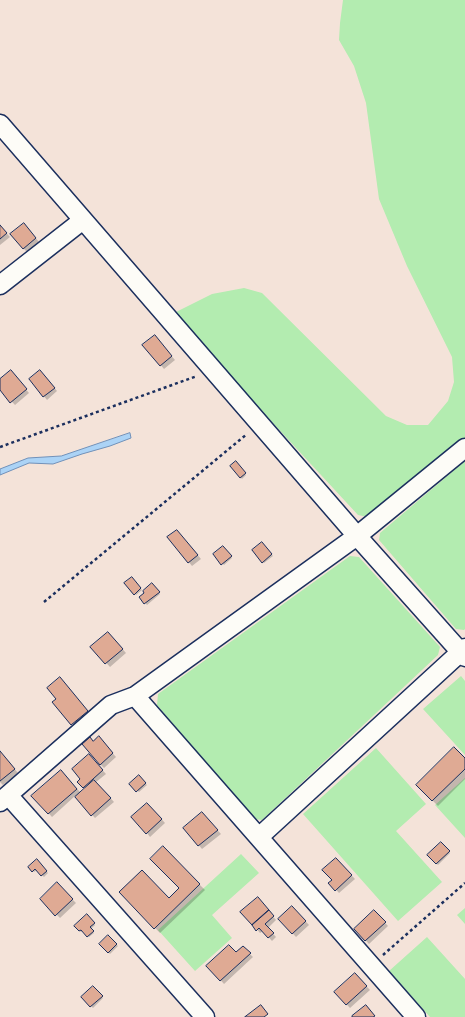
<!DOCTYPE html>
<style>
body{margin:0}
canvas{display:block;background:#f4e3d9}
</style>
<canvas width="465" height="1017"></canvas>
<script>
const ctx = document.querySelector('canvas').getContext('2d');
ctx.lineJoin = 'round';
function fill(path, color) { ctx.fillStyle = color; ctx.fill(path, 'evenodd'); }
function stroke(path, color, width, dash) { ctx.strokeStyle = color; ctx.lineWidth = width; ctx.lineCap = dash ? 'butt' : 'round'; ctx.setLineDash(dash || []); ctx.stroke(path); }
const green = new Path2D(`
 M343,0H465V440L368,517L358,515L172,314L212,294L244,288L262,293L386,416L407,425H428L448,401L454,382L452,357L407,266L379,199L366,103L354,66L339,40L340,23Z
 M465,461V629L464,630L456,629L379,540L380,533Z
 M350,556L359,557L440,647L438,655L262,820L254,819L157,705L158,694Z
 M461,676L465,681V755L423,709Z
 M376,748L426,804L396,831L442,882L398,921L303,814Z
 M465,778V838L435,805Z
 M241,854L259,873L212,915L232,938L195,971L158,930Z
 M465,908V924L457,915Z
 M427,937L465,979V1017H430L389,971Z`);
const water = new Path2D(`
 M130,433L131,438L110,446L82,454L53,464L29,463L0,475V469L28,458L61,456Z`);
const shadow = new Path2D(`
 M0,226L10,237L0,245Z
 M27,227L39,242L27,252L23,248Z
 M158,340L175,360L164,369L144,345Z
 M43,374L57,391L47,400L30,379Z
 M14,375L29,393L15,405L0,389V381Z
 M236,463L246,475L242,479L232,467Z
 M180,534L201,559L192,566L169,538Z
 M262,543L273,556L264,563L253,550Z
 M223,547L232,558L224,565L214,554Z
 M132,578L142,590L136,595L126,583Z
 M152,585L160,594L147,605L140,597Z
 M111,636L126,653L110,667L92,647Z
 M63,682L91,715L76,728L54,702L57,699Z
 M102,741L116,757L104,768L100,764L93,742Z
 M0,752L18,773L3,785L0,782Z
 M92,759L106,774L96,782L114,802L95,818L75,796L52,817L33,796L64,775L81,793L86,789L79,782Z
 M465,759V779L438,806L417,785Z
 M139,777L147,785L139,792L131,784Z
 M151,807L165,823L150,837L147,833Z
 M205,817L221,834L202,849L184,828Z
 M441,843L450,853L438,865L428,855Z
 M163,848L205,890L160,933L120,892L169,900L180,888Z
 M336,859L355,879L339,893L330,883L333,880Z
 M37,861L48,873L44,877L37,870L34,872L29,867Z
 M57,884L76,903L60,918L41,899Z
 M261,902L276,920L268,928L276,937L272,941L263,931L260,933L242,912Z
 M292,907L309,925L296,937L279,919Z
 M374,911L388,926L369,944L355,929Z
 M87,916L95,925L91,929L94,933L89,937L83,931L81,932L75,926Z
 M108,936L118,946L110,954L100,944Z
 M243,947L253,957L224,984L208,966L237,953Z
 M355,974L370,990L350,1008L335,992Z
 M93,987L103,998L93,1008L82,997Z`);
const building = new Path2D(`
 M24,223L36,238L23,249L10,234Z
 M0,225L7,233L0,239Z
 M155,335L172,356L160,366L142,345Z
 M11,370L27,389L10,403L0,390V379Z
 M40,370L55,388L43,397L29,379Z
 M236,461L246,473L240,478L230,466Z
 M177,530L198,555L188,563L167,537Z
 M262,542L272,554L262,563L252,550Z
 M223,546L232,556L221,565L213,554Z
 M132,577L141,588L134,595L124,583Z
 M152,583L160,592L144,604L139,597L144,593L143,591Z
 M108,632L123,649L105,664L90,647Z
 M60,677L88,711L71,725L52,702L56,699L47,688Z
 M99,736L113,753L100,765L82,744L90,737L93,741Z
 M454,747L465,758V769L432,801L416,785Z
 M0,751L15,769L0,781Z
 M89,754L103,770L83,788L77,782L80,779L72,769Z
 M61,770L77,789L48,814L31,796Z
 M139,775L146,783L136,792L129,784Z
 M94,780L111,798L91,816L75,797Z
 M147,803L162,819L146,834L131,817Z
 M202,812L218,830L198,846L183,828Z
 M441,842L450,851L436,864L427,855Z
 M163,846L200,884L154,929L119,892L142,870L169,898L179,888L150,859Z
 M336,858L352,875L335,891L328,883L332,880L322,870Z
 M37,859L47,871L41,876L35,869L32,872L28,867Z
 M57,882L73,899L55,916L40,899Z
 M258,897L269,910L252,925L240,912Z
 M292,906L306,921L292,934L278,919Z
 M269,910L274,916L265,924L274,933L268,938L259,928L256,931L252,925Z
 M374,910L386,922L365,941L354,929Z
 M87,914L95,923L90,927L94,931L87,937L81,930L79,931L74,926Z
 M108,935L117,944L108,953L99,944Z
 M229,945L236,952L243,946L251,953L220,981L206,966Z
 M355,973L367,986L346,1005L334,992Z
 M93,986L103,996L90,1007L81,997Z
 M261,1005L268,1014L264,1017H245Z
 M366,1005L375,1016L373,1017H352V1016Z`);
const path = new Path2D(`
 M0,447L197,376
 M44,602L247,434
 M383,955L465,883`);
const minor = new Path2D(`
 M0,124L357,536L465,657
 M0,285L83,220
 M135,696L416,1017
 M8,795L205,1017
 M0,802L111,705L135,696L357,536L465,448
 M259,837L465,648`);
fill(green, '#b3ecb0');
fill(water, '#abd3f6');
stroke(water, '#7191b9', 1);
fill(shadow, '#0003');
fill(building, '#dfaa94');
stroke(building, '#1b2f5e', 1);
stroke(minor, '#1b2f5e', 21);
stroke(path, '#1b2f5e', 2.5, [3, 3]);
stroke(minor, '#fdfcf7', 18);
</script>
